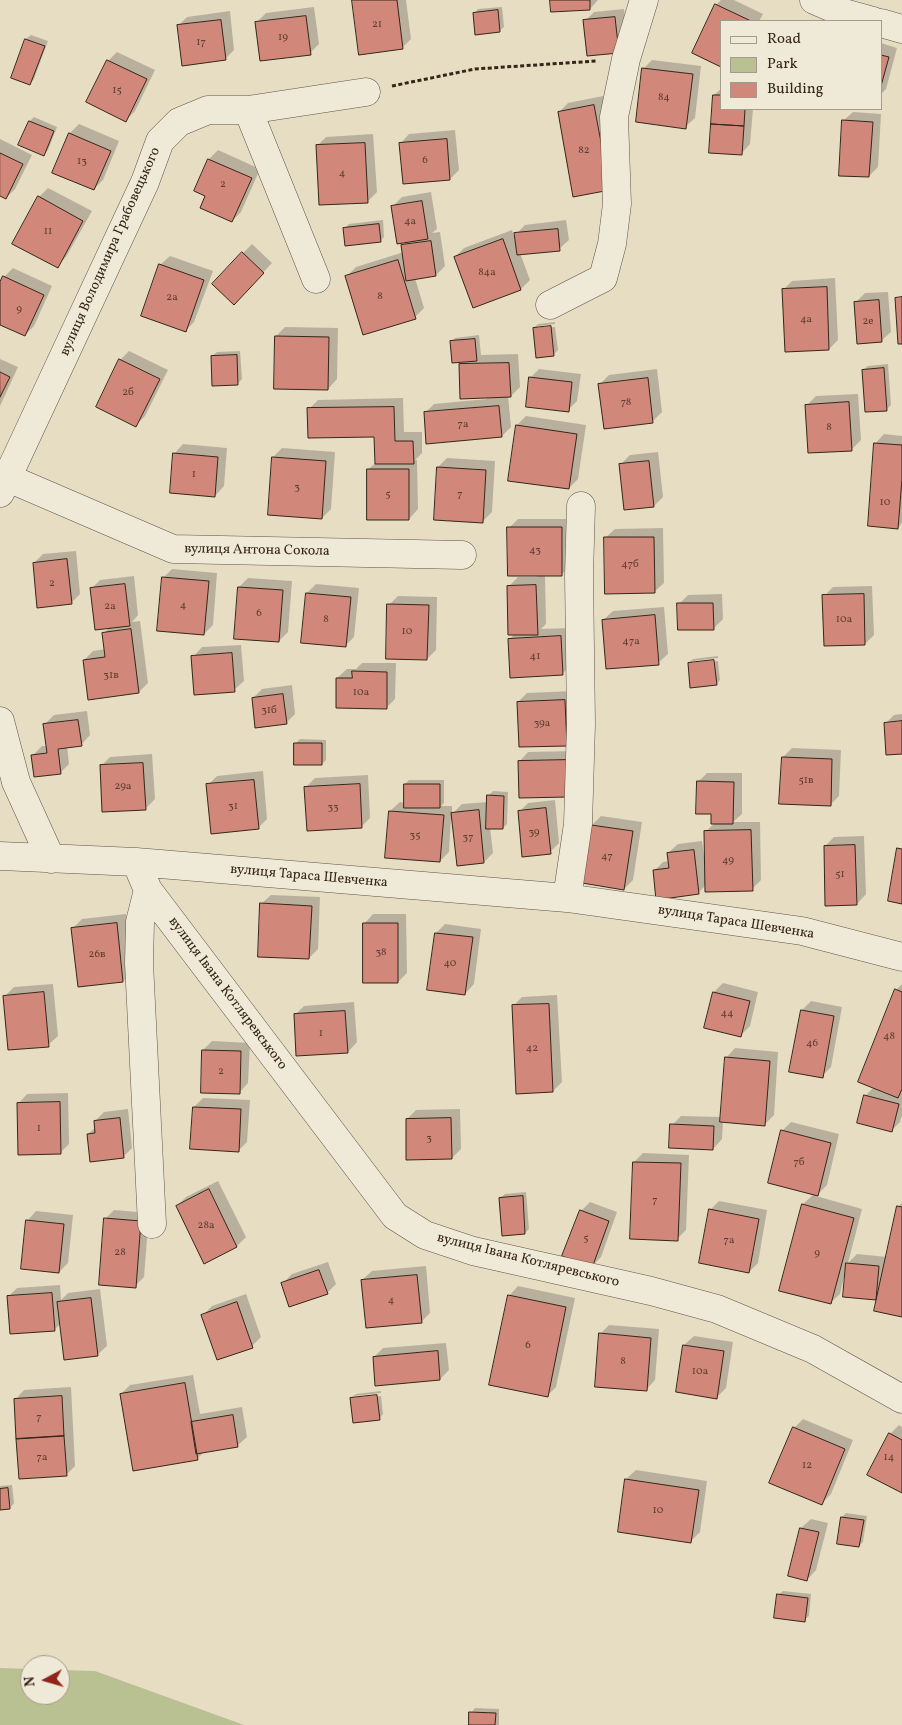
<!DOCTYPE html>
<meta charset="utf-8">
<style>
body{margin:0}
#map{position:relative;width:902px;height:1725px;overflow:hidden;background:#e6ddc3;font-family:Vollkorn,serif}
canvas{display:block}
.legend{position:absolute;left:720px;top:20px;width:162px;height:90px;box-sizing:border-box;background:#efe9d8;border:1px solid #a59b8c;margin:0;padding:6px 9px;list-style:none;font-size:15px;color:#362519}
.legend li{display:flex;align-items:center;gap:10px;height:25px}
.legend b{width:25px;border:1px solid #a59b8c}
.north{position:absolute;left:20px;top:1655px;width:50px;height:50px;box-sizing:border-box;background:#efe9d8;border:1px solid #a59b8c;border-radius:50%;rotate:264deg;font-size:14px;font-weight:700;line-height:20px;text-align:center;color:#362519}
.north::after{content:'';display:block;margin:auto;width:18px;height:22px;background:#8f2418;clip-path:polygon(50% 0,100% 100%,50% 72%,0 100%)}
</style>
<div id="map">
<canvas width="902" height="1725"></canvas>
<ul class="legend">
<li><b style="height:6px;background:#efe9d8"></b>Road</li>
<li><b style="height:14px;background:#b9c091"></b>Park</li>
<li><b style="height:14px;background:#d18779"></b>Building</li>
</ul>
<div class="north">N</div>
</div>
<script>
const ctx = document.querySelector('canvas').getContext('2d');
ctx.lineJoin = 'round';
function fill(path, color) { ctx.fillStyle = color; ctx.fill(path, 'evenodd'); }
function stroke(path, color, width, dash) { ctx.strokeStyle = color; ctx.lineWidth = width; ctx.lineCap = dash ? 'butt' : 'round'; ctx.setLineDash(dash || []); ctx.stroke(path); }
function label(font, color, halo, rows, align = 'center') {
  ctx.font = font + ' Vollkorn,serif'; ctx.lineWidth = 5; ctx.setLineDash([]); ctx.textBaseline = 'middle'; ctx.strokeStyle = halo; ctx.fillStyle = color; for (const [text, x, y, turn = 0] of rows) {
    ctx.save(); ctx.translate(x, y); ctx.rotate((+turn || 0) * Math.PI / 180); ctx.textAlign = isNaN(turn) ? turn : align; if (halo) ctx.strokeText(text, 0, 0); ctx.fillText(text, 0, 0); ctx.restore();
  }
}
const green = new Path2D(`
 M0,1668L30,1669V1695H60V1670L95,1671L244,1725H0Z`);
const shadow = new Path2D(`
 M353,0H406L411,39L402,48Z
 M552,0H598L590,9Z
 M721,0H734L763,14L759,21H721L716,5Z
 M314,7L319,44L310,53L256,23L266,13Z
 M502,7L504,27L499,31L474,14L478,9Z
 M624,9L627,43L618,52L585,21L594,12Z
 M230,11L234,50L225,59L178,26L187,17Z
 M31,35L48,41L34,79L30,84L13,77L26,39Z
 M881,43L897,48L886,89L881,94Z
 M117,52L155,70L135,111L126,120L108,61Z
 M652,60L701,66L695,118L685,127L643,69Z
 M721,89V109H753L750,144L741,154L714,95Z
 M603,96L619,180L559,112L568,103Z
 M853,112L881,114L878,167L869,176L843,121Z
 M34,117L57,127L48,150L44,154L30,121Z
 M79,124L119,141L103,180L94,189L70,133Z
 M455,130L459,170L450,179L400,144L409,134Z
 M373,134L377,192L368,201L317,146L326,137Z
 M0,139L32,155L15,189L6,198L0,195Z
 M218,150L260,169L241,212L232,221L207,196L195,190L209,159Z
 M48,188L92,211L66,257L57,266L39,197Z
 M431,192L437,229L432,233L440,232L445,266L436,275L415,278L424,308L415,317L347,276L356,267L404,252L403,245L407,241L393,206L402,197Z
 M383,220L384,237L380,241L345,228L349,224Z
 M566,220L569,240L559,249L520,253L530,280L521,289L473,306L455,257L464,248L512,230L515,240L516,234L525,225Z
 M252,244L272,263L243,294V253Z
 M170,256L213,271L194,322L185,331L160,265Z
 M13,268L52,286L34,326L25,335L0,323V285L4,277Z
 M835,278L838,340L829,349L783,290L792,281Z
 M888,292L891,332L881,341L856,302L865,293Z
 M555,322V324L537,326V329L555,327L558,350L553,355L534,328L538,324Z
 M285,327L338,328L337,379L328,389L276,336Z
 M479,335L481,355L518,354L520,387L511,396H508L511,427L502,436L425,413L434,404L487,399V397L460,365L465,361L451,342L455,338Z
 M129,351L168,370L145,416L136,425L120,360Z
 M240,351L242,379L237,384L212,356L217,352Z
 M0,359L18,367L0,406Z
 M888,364L891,405L886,410L863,370L868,366Z
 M539,369L581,374L577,401L568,410L530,378Z
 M657,369L662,412L652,422L600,384L609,375Z
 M858,394L861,440L852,449L807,405L816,396Z
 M403,398L404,432H422V453L415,460H417L418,509L409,519L368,470L376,462L375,436L309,409L318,400Z
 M526,416L586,425L578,479L569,488L517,425Z
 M884,434L902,436V523L898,528L875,444Z
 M183,444L227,448L224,486L215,496L174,454Z
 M282,448L335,452L331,509L322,518L273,457Z
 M658,452L663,497L654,506L621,464L630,455Z
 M447,458L495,461L492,512L482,522L438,467Z
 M518,519H570L571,565L562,574H545L546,624L541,629L569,628L571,665L562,674L509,639L515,634L508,587L518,577H537L509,528Z
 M663,528L664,583L654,592L605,538L615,529Z
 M76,551L80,594L71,603L34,563L43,554Z
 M172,569L217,573L213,625L204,634L163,578Z
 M134,576L138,615L132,622L140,621L148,683L139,692L84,660L93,651L106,649L104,633L110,627L91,589L100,580Z
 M248,578L292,581L288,632L279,641L239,587Z
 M316,584L359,588L354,637L345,646L307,593Z
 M872,586L874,635L865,644L824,596L833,587Z
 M722,594L723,619L714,628L679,604L688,595Z
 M398,596L437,597L436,650L427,659L389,605Z
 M664,607L668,654L658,663L603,620L613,611Z
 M241,645L244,681L234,690L193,657L202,647Z
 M718,656V658L692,661V664L718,661L720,680L716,684L689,663L693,659Z
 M362,663H396L395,699L386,708L337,678L347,669H356Z
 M292,685L295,714L286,723L253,698L262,689Z
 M574,691L566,745L518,702L527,693Z
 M87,711L90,735L81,745L67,746L69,764L60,773L33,755L42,746H47L45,724L54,715Z
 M902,714V752L885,724L894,715Z
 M300,739L326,740V760L322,764L296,743Z
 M792,748L841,750L839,796L830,805L783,757Z
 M575,751L576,787L519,762L528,752Z
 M152,754L155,799L146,808L101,766L110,757Z
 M263,771L267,819L258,828L208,785L217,776Z
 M707,773H742V814L733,822H760L761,880L752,889L706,885L698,893L654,871L663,862L669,861L668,853L678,844L702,841L704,856H706L705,832L715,823L712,813L698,782Z
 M368,775L370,818L361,827L306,787L315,778Z
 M409,780H444V803L441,806H452V814L462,804L488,802V796L493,791L508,792L507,824L503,828H490L493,853L484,862L451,817L449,852L440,861L390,811L400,802L405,803V784Z
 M555,800L559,843L550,852L519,812L528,803Z
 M601,816L642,822L633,880L624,889L592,825Z
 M864,836L866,894L857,904L825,846L834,837Z
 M271,895L320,897L318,949L309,958L261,904Z
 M126,914L132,972L123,981L73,928L82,919Z
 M373,914H406L407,973L398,982L364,924Z
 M445,924L481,929L474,984L465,994L436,933Z
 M723,983L758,992L750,1026L741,1035L714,992Z
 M53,984L58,1036L48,1045L5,996L14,987Z
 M902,984V1115L900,1122L891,1131L865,1096L874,1087L896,990Z
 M557,995L562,1082L553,1091L513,1006L522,997Z
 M811,1001L842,1007L831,1067L822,1076L802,1010Z
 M354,1002L357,1042L348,1052L295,1015L304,1006Z
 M212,1041L250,1043L248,1083L239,1093L203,1050Z
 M735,1048L778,1052L774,1115L764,1125L723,1121L722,1139L713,1149L672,1125L681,1116L721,1117L726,1058Z
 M68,1093L69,1144L60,1153L18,1104L27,1094Z
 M203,1098L250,1100L247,1142L238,1151L194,1107Z
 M128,1109L132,1148L123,1157L88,1134L96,1127L95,1121L104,1112Z
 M460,1109L461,1149L452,1158L407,1119L416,1110Z
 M791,1122L839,1134L827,1185L816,1196L862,1209L848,1263L857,1254L887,1257L898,1207L902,1203V1316L879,1295L875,1299L845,1272L840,1294L830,1303L803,1204L814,1194L782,1131Z
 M643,1153L689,1155L686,1230L677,1239L634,1162Z
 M218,1181L246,1237L237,1246L204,1262L177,1206L186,1197Z
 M526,1192L529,1229L525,1233L500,1198L505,1194Z
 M719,1201L767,1210L758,1263L749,1272L710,1210Z
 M590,1202L617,1212L601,1257L592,1266L581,1211Z
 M114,1210L149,1213L144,1277L135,1286L105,1219Z
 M36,1211L73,1215L68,1263L59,1272L27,1221Z
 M328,1262L336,1284L327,1293L283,1283L292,1274Z
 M426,1266L430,1313L421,1322L362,1280L372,1271Z
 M60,1285L61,1300L68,1293L100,1289L107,1346L97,1355L61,1323L54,1330L8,1297L17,1288Z
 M518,1286L575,1298L556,1387L547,1396L509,1296Z
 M246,1294L261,1337L252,1346L203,1315L212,1306Z
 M609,1325L659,1329L655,1380L646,1390L600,1334Z
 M694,1336L733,1342L726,1388L717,1397L684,1345Z
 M446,1343L449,1370L440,1379L374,1357L383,1348Z
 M193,1375L200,1414L242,1407L247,1437L237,1446L205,1451L197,1459L121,1394L130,1385Z
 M71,1387L75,1466L66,1475L15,1400L24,1390Z
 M381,1391V1393L354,1396V1399L381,1396L383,1414L379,1419L351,1398L356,1394Z
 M803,1419L853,1440L831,1494L821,1504L794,1428Z
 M899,1425L902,1427V1492L890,1434Z
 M636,1470L707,1481L700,1532L691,1541L626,1479Z
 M12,1485L14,1503L10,1508L0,1509V1486Z
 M846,1513L867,1516L863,1542L859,1546L842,1517Z
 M811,1519L828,1523L816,1570L807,1580L801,1528Z
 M783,1591L811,1594L809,1616L804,1620L778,1595Z
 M475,1708L499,1709V1725H470L471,1713Z`);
const building = new Path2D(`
 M352,0H397L403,49L359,55Z
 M550,0H590V10L551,12Z
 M715,4L751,21H721V67L692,53Z
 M498,10L500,32L475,35L473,13Z
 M306,16L311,55L260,61L255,22Z
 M615,17L619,53L587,56L583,20Z
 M221,20L226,60L182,66L177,25Z
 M25,39L45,46L30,85L11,78Z
 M881,55L889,57L881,86Z
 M107,60L147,79L126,122L86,102Z
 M642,68L693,74L686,129L636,122Z
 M713,95H721V109H745L744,126L711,124Z
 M594,105L610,190L573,197L558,112Z
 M842,120L873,122L869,177L839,176Z
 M29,121L54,131L44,156L18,145Z
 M711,124L744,126L742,155L709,153Z
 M69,133L111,151L94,190L52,173Z
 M447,139L450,180L403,184L399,143Z
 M365,143L368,203L319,205L316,145Z
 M0,153L23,164L6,199L0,196Z
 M208,159L252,178L232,222L200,208L205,196L194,191Z
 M38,196L83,221L58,268L12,244Z
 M422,201L428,239L397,244L391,206Z
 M379,224L381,242L345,246L343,228Z
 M558,229L560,251L517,255L514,233Z
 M503,239L521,290L473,308L454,257Z
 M431,241L436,276L406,281L401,245Z
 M242,252L264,273L234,305L212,284Z
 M398,260L416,319L363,335L345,276Z
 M159,264L204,280L186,332L141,316Z
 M3,276L44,295L25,336L0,325V282Z
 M827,287L829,350L785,352L782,289Z
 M902,297V344H898L895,298Z
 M879,300L882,342L857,344L854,302Z
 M551,326L554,356L536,358L533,328Z
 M275,336L329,337L328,390L274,389Z
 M475,339L477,361L452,363L450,341Z
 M237,355L238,385L212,386L211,356Z
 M119,359L160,379L136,427L96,407Z
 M509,363L511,397L460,399L459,364Z
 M884,368L887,411L865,412L862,370Z
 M0,372L10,377L0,397Z
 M529,377L572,382L569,412L526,407Z
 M648,378L653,423L604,429L598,384Z
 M849,402L852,451L808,453L805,405Z
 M499,406L502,437L426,444L424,412Z
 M394,407L395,441H413L414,464H375L374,437L308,438L307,408Z
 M516,425L577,434L569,489L508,481Z
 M874,443L902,445V479L898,529L868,526Z
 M173,453L218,457L215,497L170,493Z
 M272,457L326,461L322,519L268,515Z
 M649,461L654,507L624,510L619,464Z
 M437,467L486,470L483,523L434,520Z
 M367,469H409V520H367Z
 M507,527H562V576H508Z
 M604,537H654L655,593L605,594Z
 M67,559L72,604L37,608L33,563Z
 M162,577L209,581L204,635L157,631Z
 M125,584L130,626L95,630L90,588Z
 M536,585L538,635H508L507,586Z
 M238,587L283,590L279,642L234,639Z
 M306,593L351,597L346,647L301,643Z
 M864,594L865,645L824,646L822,595Z
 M677,603H713L714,630H678Z
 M387,604L429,605L427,660L386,659Z
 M655,615L659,665L606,669L602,620Z
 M131,629L139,693L88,700L83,660L105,657L102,633Z
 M561,636L563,675L510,678L508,639Z
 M232,653L235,692L194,695L191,656Z
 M714,660L717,685L690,688L688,663Z
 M352,671L387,672V709L336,708V678H352Z
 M283,694L287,724L255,728L252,698Z
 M565,700L567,746L519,747L517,702Z
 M78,720L82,746L58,749L61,774L34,777L31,755L47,753L43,724Z
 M902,721V754L886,755L884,723Z
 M294,743H322V765H294Z
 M782,757L832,759L831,806L779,804Z
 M567,760L568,797L519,798L518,761Z
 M143,763L146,810L102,812L100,765Z
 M254,780L259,829L211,834L206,784Z
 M697,781L734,782L733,824H711V814H696Z
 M360,784L362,828L307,831L304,787Z
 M404,784H440V808H404Z
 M487,795L504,796L503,829H486Z
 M546,808L551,854L522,857L518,811Z
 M479,810L484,863L457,866L451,813Z
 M389,811L444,815L440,862L385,858Z
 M591,825L633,831L624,890L582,883Z
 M751,830L753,891L705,892L704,831Z
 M855,845L857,905L825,906L824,846Z
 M897,848L902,849V904L888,901Z
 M694,850L699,894L656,900L653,870L669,868L667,853Z
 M260,903L312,906L309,959L258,957Z
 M117,923L123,982L78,987L71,928Z
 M363,923H398V983H363Z
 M435,933L473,937L465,995L427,990Z
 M895,989L902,992V1089L898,1098L858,1082Z
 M44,992L49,1047L8,1050L3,996Z
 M713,992L750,1001L741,1037L704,1028Z
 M549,1004L553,1092L516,1094L512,1005Z
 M801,1010L834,1016L823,1078L789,1072Z
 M345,1011L348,1053L296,1056L294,1014Z
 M202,1050L241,1051L240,1094L201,1093Z
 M725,1057L770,1061L765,1126L720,1122Z
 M864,1095L899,1104L892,1132L857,1123Z
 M60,1102L61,1154L18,1155L17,1103Z
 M193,1107L241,1109L239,1152L190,1149Z
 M120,1118L124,1158L90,1162L87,1134L95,1133L94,1121Z
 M451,1118L452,1159L406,1160V1119Z
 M670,1124L714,1126L713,1150L669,1148Z
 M781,1130L831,1143L818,1196L768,1183Z
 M633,1162L681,1163L678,1241L630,1239Z
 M209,1189L237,1247L204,1264L176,1206Z
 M523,1196L525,1234L502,1236L499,1198Z
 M802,1204L854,1218L831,1304L779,1291Z
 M897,1206L902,1207V1317L874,1311Z
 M709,1209L759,1219L749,1273L699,1263Z
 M580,1210L609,1221L592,1268L562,1256Z
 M104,1218L141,1221L136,1288L99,1285Z
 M26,1220L64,1224L59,1273L21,1269Z
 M846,1263L879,1266L876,1300L843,1297Z
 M319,1270L328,1294L289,1307L281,1283Z
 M417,1275L422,1323L366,1328L361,1280Z
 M52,1293L55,1331L10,1334L7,1296Z
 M508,1295L566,1307L548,1397L489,1385Z
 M91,1298L98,1356L64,1360L57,1302Z
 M237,1302L253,1348L217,1360L201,1315Z
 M599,1333L651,1338L647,1391L595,1387Z
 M683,1345L724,1351L717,1399L676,1392Z
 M438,1351L440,1380L375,1386L373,1357Z
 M185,1383L198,1460L133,1471L120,1394Z
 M377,1395L380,1420L353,1423L350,1398Z
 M62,1396L64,1436L16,1439L14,1399Z
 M233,1415L238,1447L196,1454L191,1422Z
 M793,1427L845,1449L822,1505L769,1483Z
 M889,1433L902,1440V1493L867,1475Z
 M64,1436L67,1476L19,1479L16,1439Z
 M625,1479L699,1490L691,1543L618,1532Z
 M8,1488L10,1509L0,1510V1489Z
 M841,1517L864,1520L859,1547L837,1544Z
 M800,1528L819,1532L807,1581L788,1576Z
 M777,1594L808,1598L805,1622L774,1618Z
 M469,1712L496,1713L495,1725H469Z`);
const path = new Path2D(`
 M392,86L475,69L596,61`);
const minor = new Path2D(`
 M814,0L844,13L873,21
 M881,23L902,29
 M248,110L316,279
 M550,305L603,278L612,244L617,204L614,117L626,59L644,0
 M8,478L173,549L462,555
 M0,493L145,182L160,141L179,122L208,110H248L366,92
 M0,721L16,782L51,859
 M0,856L136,862L567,898L802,931L902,957
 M136,862L148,890L395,1216L425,1235L473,1251L651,1291L717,1309L813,1349L902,1399
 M148,890L140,922L139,963L152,1224
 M567,898L578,824L581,724L579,575L581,506`);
const numberNames = [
 ["21",377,25],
 ["19",283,38],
 ["17",201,43],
 ["15",117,91],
 ["84",664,98],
 ["82",584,151],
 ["6",425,161],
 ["13",82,162],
 ["4",342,174],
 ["2",223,185],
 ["4а",410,222],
 ["11",48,232],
 ["84а",487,273],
 ["8",380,297],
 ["2а",172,298],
 ["9",19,310],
 ["4а",806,320],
 ["2е",868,322],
 ["2б",128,393],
 ["78",626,403],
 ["7а",463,425],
 ["8",829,428],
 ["1",194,475],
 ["3",297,488],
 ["5",388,495],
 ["7",460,495],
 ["10",885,503],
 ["43",535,551],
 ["47б",630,565],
 ["2",52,584],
 ["4",183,606],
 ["2а",110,607],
 ["6",259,614],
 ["8",326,620],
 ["10а",844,620],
 ["10",407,632],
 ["47а",631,642],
 ["41",535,657],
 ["31в",111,676],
 ["10а",361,693],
 ["31б",269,711],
 ["39а",542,724],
 ["51в",806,781],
 ["29а",123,787],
 ["31",233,807],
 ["33",333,808],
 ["39",534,833],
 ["35",415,836],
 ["37",468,838],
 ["47",607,857],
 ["49",728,861],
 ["51",840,875],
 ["38",381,953],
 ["26в",97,955],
 ["40",450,964],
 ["44",727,1014],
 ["1",321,1034],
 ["48",889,1037],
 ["46",812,1044],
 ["42",532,1049],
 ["2",221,1072],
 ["1",39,1129],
 ["3",429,1139],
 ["7б",799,1163],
 ["7",655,1201],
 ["28а",206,1226],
 ["5",586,1239],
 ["7а",729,1241],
 ["28",120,1253],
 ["9",817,1254],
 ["4",391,1301],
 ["6",528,1346],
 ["8",623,1362],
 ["10а",700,1372],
 ["7",39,1418],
 ["7а",42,1458],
 ["14",889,1458],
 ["12",807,1466],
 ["10",658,1511]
];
const streetNames = [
 ["вулиця Володимира Грабовецького",111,252,-66],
 ["вулиця Антона Сокола",257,551,1],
 ["вулиця Тараса Шевченка",309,877,5],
 ["вулиця Тараса Шевченка",736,923,9],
 ["вулиця Івана Котляревського",227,994,53],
 ["вулиця Івана Котляревського",528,1261,14]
];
fill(green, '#b9c091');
fill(shadow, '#0003');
fill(building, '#d18779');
stroke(building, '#362519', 1);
stroke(minor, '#625344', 29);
stroke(path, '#362519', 3, [4, 2.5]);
stroke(minor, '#efe9d8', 28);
label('11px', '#5d3e31', null, numberNames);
label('14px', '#362519', '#efe9d8', streetNames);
</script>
